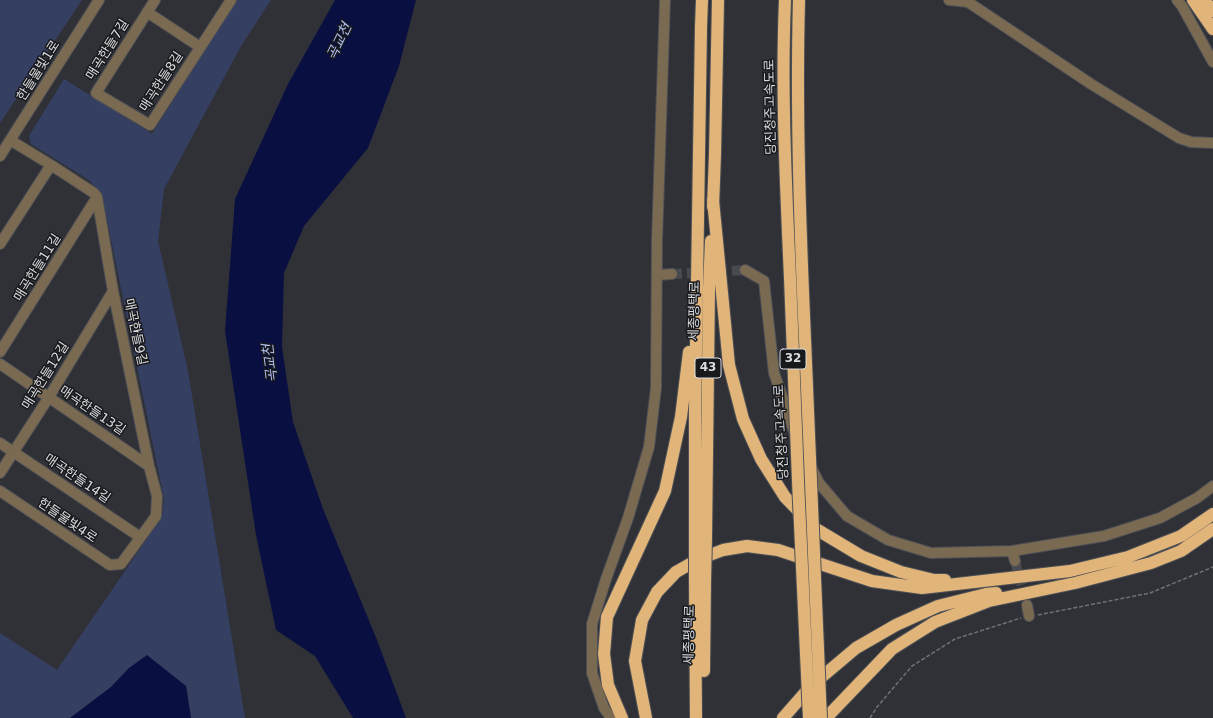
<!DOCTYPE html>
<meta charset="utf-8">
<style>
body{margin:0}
canvas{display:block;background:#2f3137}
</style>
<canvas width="1213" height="718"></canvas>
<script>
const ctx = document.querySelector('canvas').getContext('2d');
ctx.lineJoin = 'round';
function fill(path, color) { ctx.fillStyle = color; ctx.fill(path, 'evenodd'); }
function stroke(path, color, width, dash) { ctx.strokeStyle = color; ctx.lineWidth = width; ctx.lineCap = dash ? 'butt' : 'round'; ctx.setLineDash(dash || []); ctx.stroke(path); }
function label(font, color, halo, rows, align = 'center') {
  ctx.font = font + ' "DejaVu Sans","Noto Sans KR",sans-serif'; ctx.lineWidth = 3; ctx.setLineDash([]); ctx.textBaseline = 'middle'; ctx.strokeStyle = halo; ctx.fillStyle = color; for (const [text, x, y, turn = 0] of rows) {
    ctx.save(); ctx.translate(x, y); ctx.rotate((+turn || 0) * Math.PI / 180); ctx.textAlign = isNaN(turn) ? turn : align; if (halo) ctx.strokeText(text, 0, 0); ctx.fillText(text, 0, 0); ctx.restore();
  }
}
const green = new Path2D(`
 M0,0H82L0,123Z
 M237,0H271L241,46L164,189L158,241L188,371L245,718H191L186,686L129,668L111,687L70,718H0V633L57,670L162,517L164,499L102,195L89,180L31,144L29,136L64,79L152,134Z`);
const water = new Path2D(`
 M335,0H416L399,66L368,148L304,226L284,273L282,347L293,422L323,509L377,640L406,718H353L315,656L276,630L256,535L225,331L235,199L288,84Z
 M147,655L186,686L191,718H70L111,687L129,668Z`);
const minorTunnel = new Path2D(`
 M672,274L745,270
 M1015,561L1026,601`);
const path = new Path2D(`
 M1038,615L1150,593L1213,567
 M870,718L877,707L912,666L955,639L1021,618`);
const minor = new Path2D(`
 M155,0L96,93L150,125L231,0
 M949,0L968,2L1091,84L1179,138L1191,142L1213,143
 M1177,0L1182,6L1213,62
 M147,12L200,47
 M0,156L99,0
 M0,244L51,165
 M745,270L764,281L774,373L796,437L819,483L847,516L888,540L931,553L1012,551L1104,536L1160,518L1197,498L1213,486
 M657,275L672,274
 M0,352L97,197
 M0,364L149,466
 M0,443L140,537
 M0,473L49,397L113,291
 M0,491L110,565L121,564L156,516L157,496L149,466L113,291L97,197L94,193L51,165L10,140
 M1012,551L1015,561
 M1027,605L1029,616
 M611,718L604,708L592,673V624L606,579L628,518L649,447L656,388L657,240L665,0`);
const highway = new Path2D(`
 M1193,0L1213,29
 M1204,0L1213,11
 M713,200L729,365L743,419L761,459L785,497L816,529L861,556L901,572L934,580H945
 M713,207L715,154L718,0
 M695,537V411L701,27L702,0
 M706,537L709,288L711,241
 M695,581L696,718
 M704,671L705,581
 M622,718L608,685L604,654L607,617L665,491L681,417L689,352
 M646,718L635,661L642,620L657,592L676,572L699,559L723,550L747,546L778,550L872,581L922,588L1070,571L1128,557L1181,536L1213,514
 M783,718L811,686L856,648L896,625L938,606L986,594L996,593
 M826,718L892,649L935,622L989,601L1075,583L1151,563L1181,551L1213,529`);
const highwayBridge = new Path2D(`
 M785,0C781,93 786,185 790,278C795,425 802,571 809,718
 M799,0C796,113 800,226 805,339C810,466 815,592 821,718
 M695,537V581
 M705,581L706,537`);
const shields = [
 [793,359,26],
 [708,368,26]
];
const shieldNames = [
 ["32",793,359],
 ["43",708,368]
];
const streetNames = [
 ["매곡한들7길",108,50,-58],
 ["한들물빛1로",39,71,-58],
 ["매곡한들8길",162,82,-57],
 ["당진청주고속도로",771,107,-91],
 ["매곡한들11길",38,268,-58],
 ["세종평택로",695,311,-89],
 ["매곡한들9길",135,332,78],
 ["매곡한들12길",46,376,-58],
 ["매곡한들13길",92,411,34],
 ["당진청주고속도로",782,432,-93],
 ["매곡한들14길",77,479,34],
 ["한들물빛4로",67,521,34],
 ["세종평택로",690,635,-89]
];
const waterNames = [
 ["곡교천",340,42,-64],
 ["곡교천",271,363,-97]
];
fill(green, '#353f62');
fill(water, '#090f41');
stroke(minorTunnel, '#494a50', 10, [10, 5]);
stroke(minor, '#4e5055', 12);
stroke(highway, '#4e5055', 14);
stroke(path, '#707177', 1.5, [4, 2]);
stroke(minor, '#7b6a52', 10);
stroke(highway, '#e1b579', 12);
stroke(highwayBridge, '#4e5055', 14, []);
stroke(highwayBridge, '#e1b579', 12);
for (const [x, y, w] of shields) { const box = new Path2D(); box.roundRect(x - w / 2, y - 10, w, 20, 3); ctx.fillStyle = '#18191c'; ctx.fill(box); stroke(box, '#dadbdf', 1); }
label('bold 12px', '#dadbdf', null, shieldNames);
label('13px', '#dadbdf', '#18191c', streetNames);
label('italic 14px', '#afbff2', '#18191c', waterNames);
</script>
